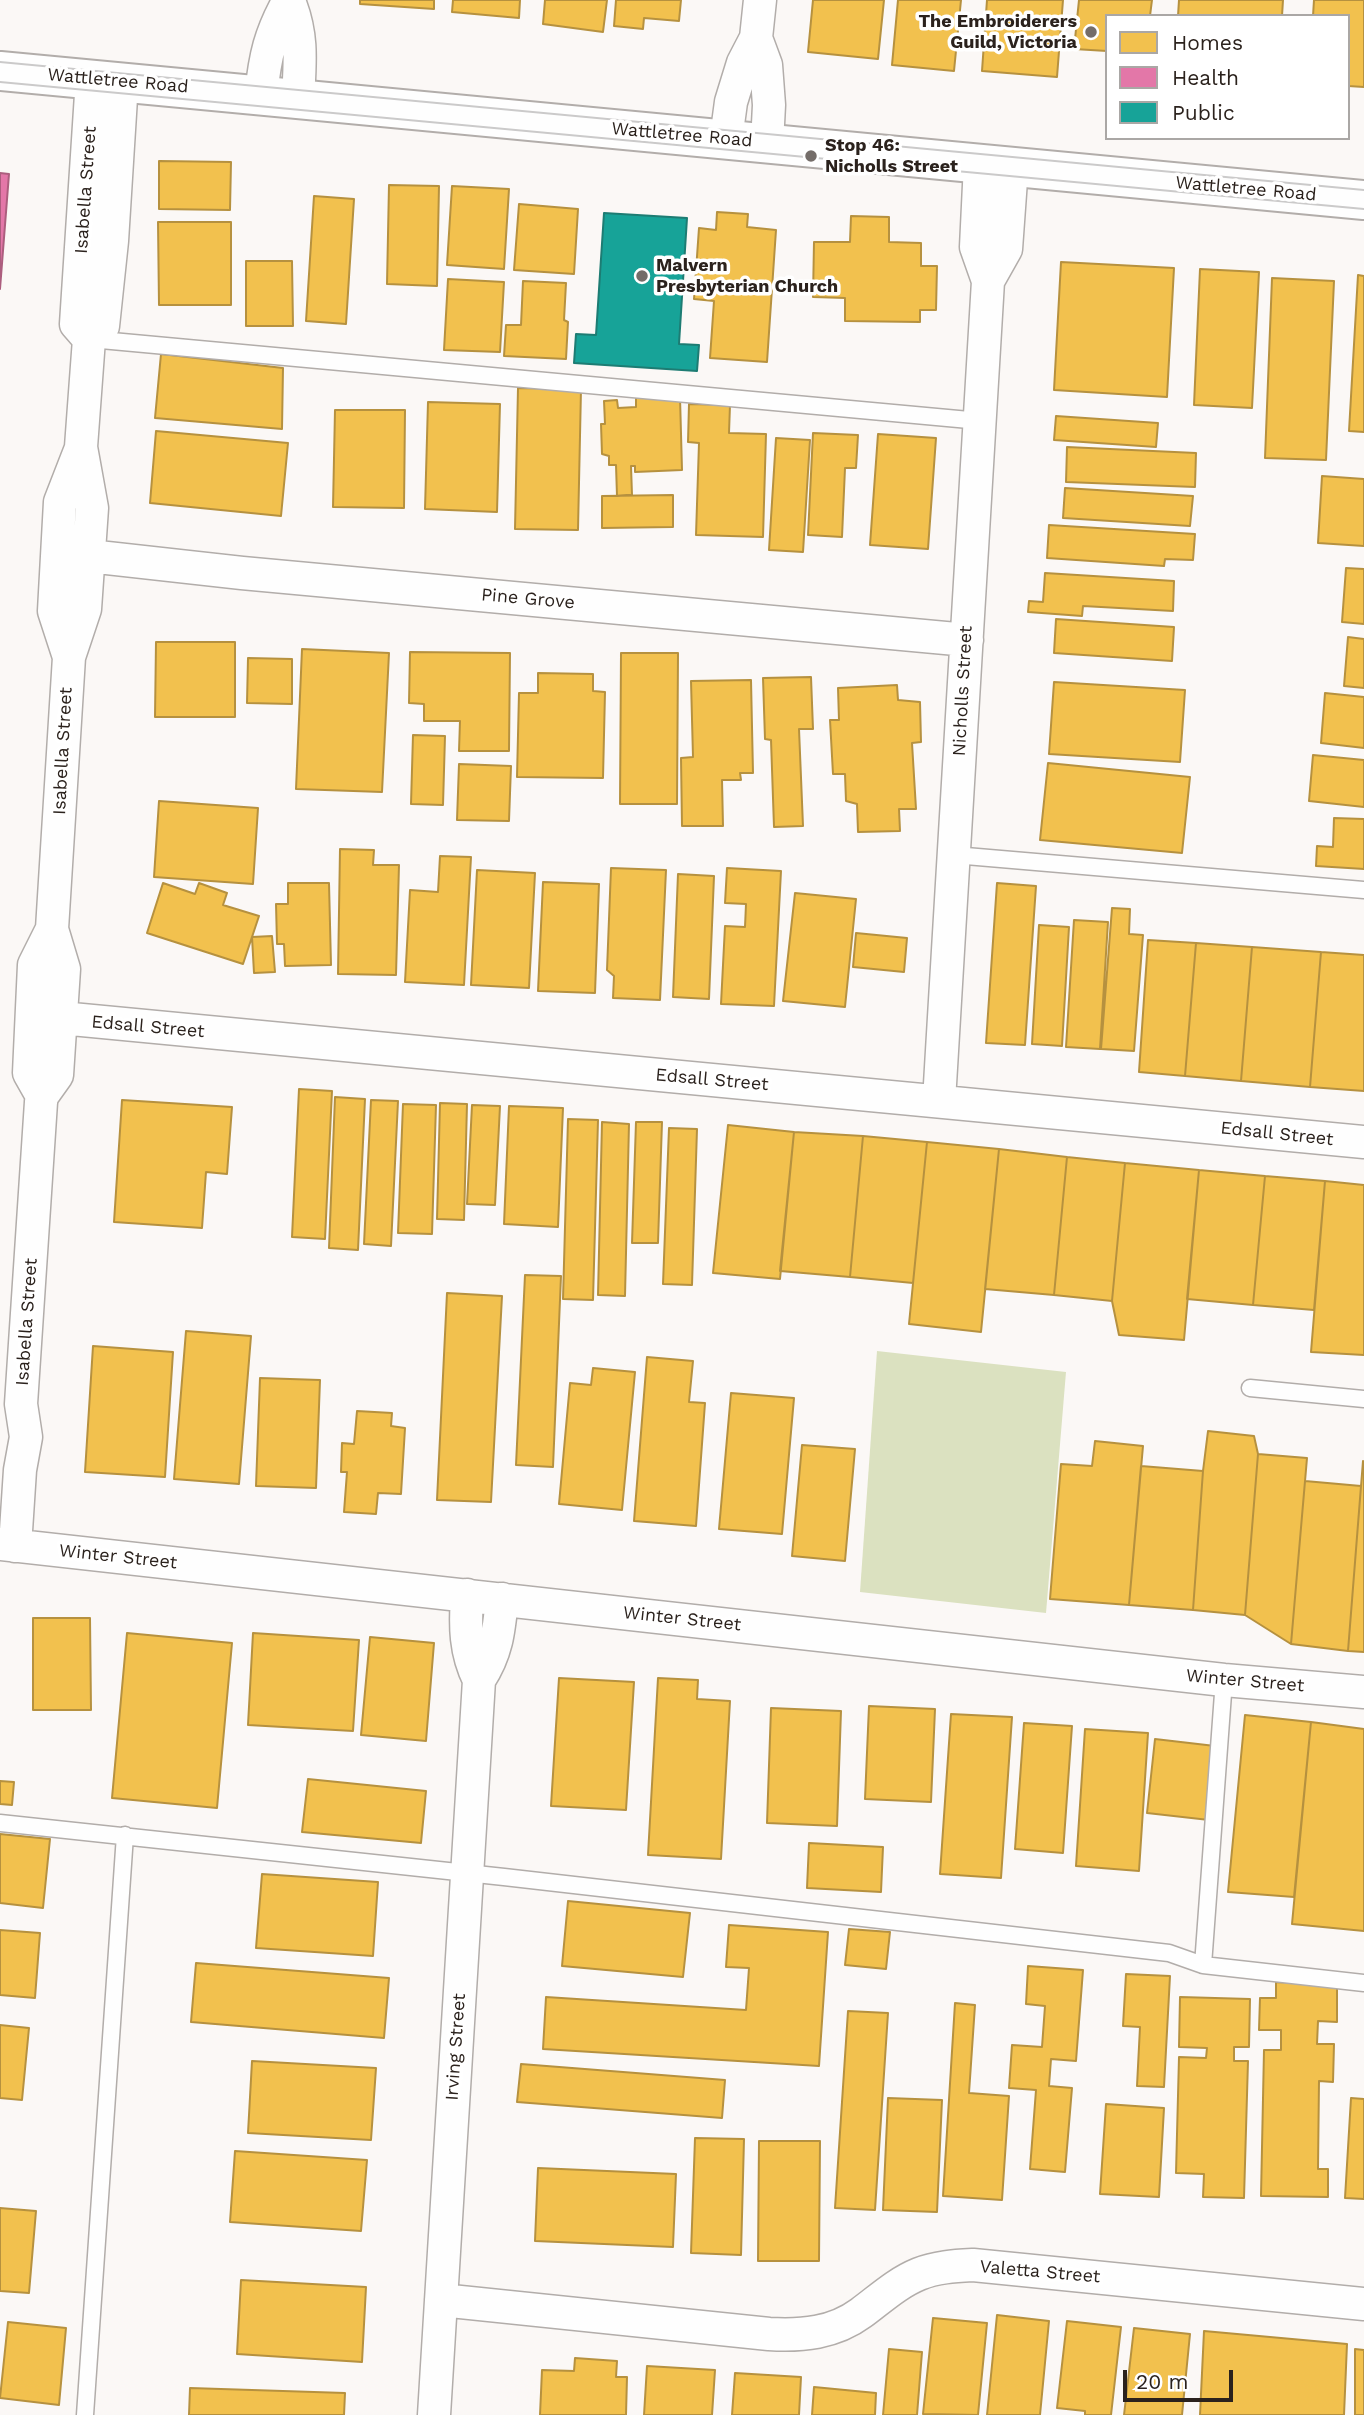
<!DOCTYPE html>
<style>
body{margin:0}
#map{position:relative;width:1364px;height:2415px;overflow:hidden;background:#fbf8f6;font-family:"Work Sans",sans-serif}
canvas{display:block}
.legend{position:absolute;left:1105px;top:14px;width:245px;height:126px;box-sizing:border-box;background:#fff;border:2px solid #aaa7a5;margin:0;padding:9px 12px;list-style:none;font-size:21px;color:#2b221d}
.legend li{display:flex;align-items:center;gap:14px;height:35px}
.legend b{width:35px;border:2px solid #aaa7a5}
.scale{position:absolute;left:1123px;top:2370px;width:110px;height:32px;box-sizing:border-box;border:4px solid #2b221d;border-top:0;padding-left:9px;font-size:21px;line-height:24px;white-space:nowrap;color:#2b221d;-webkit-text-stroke:5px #fff;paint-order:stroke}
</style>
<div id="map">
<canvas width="1364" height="2415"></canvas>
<ul class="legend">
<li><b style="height:19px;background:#f2c14e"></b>Homes</li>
<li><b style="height:19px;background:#e377a8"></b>Health</li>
<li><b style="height:19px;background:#17a398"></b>Public</li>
</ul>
<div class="scale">20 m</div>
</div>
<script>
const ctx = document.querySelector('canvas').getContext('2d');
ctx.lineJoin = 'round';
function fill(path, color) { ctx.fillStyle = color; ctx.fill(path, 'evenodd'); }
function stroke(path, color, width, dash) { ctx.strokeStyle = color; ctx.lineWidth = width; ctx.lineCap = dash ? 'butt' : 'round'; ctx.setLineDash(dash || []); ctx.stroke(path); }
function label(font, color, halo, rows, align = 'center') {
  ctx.font = font + ' "Work Sans",sans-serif'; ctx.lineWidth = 7; ctx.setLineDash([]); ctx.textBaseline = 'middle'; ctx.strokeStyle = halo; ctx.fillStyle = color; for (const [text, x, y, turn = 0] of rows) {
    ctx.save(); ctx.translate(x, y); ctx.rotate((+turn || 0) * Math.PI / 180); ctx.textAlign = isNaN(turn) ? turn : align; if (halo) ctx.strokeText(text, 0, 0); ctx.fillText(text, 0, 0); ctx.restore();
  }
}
const green = new Path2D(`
 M877,1351L1066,1372L1046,1613L860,1592Z`);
const homes = new Path2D(`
 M360,0H434V9L360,4Z
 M453,0H520L519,18L452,12Z
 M545,0H607L603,32L543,24Z
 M616,0H681L679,21L644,18L643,29L614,26Z
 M813,0H884L878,59L808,52Z
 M898,0H961L954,71L892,65Z
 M987,0H1063L1057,77L982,71Z
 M1079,0H1152L1150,16H1107V51L1074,49Z
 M1179,0H1283L1282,16H1178Z
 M1314,0H1364V87L1348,86V16H1313Z
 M159,161L231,162L230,210L159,209Z
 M389,185L439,186L437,286L387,284Z
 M452,186L509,189L504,269L447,265Z
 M314,196L354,199L346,324L306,321Z
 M519,204L578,209L574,274L514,270Z
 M717,212L748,214L747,227L776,230L767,362L710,358L714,301L694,299L699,228L716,230Z
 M851,216L889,217V242L921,243V266H937L936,310H920V322L845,321V298L813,297L814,242H850Z
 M158,222H231V305H159Z
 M246,261H292L293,326H246Z
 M1061,262L1174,268L1167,397L1054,390Z
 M1200,269L1259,272L1252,408L1194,405Z
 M1358,275L1364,276V432L1349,431Z
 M1272,278L1334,281L1326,460L1265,458Z
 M448,279L504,282L500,352L444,350Z
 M523,281L566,283L564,320L568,322L566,359L504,356L506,325H521Z
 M161,354L283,368L282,429L155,418Z
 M518,388L581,389L578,530L515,529Z
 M680,397L682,470L635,472V466H631L632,495L617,496L616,465H609V456L602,454L601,424H605L604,401L617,400L618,408L636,407V398Z
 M428,402L500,404L497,512L425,509Z
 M689,404L730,405L729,433L766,434L763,537L696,535L699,443L688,442Z
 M335,410H405L404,508L333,507Z
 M1056,416L1158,423L1156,447L1054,440Z
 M156,431L288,443L281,516L150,503Z
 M813,433L858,435L856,468H845L842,537L808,535Z
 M878,434L936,438L928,549L870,545Z
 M776,438L810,440L803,552L769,550Z
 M1067,447L1196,453L1195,487L1066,482Z
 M1322,476L1364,479V546L1318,543Z
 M1065,488L1193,496L1190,526L1063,518Z
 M673,495V527L602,528V496Z
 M1049,525L1195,534L1193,560L1165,559L1164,566L1047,558Z
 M1346,568L1364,569V624L1342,622Z
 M1045,573L1174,581L1173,611L1083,606L1082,616L1028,612L1029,601L1043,602Z
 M1056,619L1174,627L1172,661L1054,653Z
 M1348,637L1364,639V688L1344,686Z
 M156,642H235V717H155Z
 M302,649L389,653L382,792L296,789Z
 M410,652L510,653L509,751H459L460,721H424V704L409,703Z
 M621,653H678L677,804H620Z
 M248,658L292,659V704L247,703Z
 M538,673L593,674V691L605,692L603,778L517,777L519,693H538Z
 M811,677L813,729H799L803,826L774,827L771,740L765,739L763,678Z
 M751,680L753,773H740L741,780H722L723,826H682L681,758L693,757L691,681Z
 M1054,682L1185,690L1180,762L1049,754Z
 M897,685L898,700L920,702L921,742L912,743L916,809H899L900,831L858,832L857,804L846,801L845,774H833L830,720H839L838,688Z
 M1325,693L1364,697V748L1321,743Z
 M413,735L445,736L443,805L411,804Z
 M1313,755L1364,760V807L1309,801Z
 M1048,763L1190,777L1182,853L1040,840Z
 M459,764L511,766L509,821L457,820Z
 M159,801L258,808L253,884L154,877Z
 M1334,818L1364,819V869L1316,866L1317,846L1333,847Z
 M340,849L374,850L373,865H399L396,975L338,974Z
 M440,856L471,857L464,985L405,982L410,890L438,892Z
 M611,868L666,870L660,1000L613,998L614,976L607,970Z
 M727,868L781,871L774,1006L721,1004L725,926L745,927L746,904L725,903Z
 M477,870L535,873L529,988L471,985Z
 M678,874L714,876L709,999L673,997Z
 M543,882L599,884L595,993L538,991Z
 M163,883L195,894L199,883L227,893L223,905L259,916L243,964L147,933Z
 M288,883H329L331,965L285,966L284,944H277L276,904H288Z
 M997,883L1036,886L1025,1045L986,1043Z
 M795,893L856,899L845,1007L783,1001Z
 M1112,908L1130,909L1129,934L1143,935L1134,1051L1101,1049Z
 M1074,920L1108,922L1100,1049L1066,1047Z
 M1039,925L1069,927L1062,1046L1032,1044Z
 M856,933L907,938L904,972L853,967Z
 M272,936L275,972L254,973L252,937Z
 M1148,940L1196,943L1185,1076L1139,1072Z
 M1196,943L1252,947L1241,1081L1185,1076Z
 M1252,947L1321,952L1310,1087L1241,1081Z
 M1321,952L1364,955V1091L1310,1087Z
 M299,1089L332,1091L325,1239L292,1237Z
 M335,1097L365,1099L358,1250L329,1248Z
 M122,1100L232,1107L227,1174L206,1172L202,1228L114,1222Z
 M371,1100L398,1101L391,1246L364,1244Z
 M440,1103L467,1104L464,1220L437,1219Z
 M403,1104L436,1105L432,1234L398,1233Z
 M472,1105L500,1106L495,1205L467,1204Z
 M509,1106L563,1108L558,1227L504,1224Z
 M568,1119L598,1120L593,1300L563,1299Z
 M602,1122L629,1124L625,1296L598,1295Z
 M636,1122H662L658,1243H632Z
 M728,1125L794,1132L780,1279L713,1273Z
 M669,1128L697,1129L692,1285L663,1284Z
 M794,1132L863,1136L850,1277L780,1271Z
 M863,1136L927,1142L913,1283L850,1277Z
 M927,1142L999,1149L981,1332L909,1324Z
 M999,1149L1067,1157L1054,1295L985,1289Z
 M1067,1157L1125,1163L1112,1301L1054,1295Z
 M1125,1163L1199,1170L1184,1340L1119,1335L1112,1301Z
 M1199,1170L1265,1176L1253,1305L1187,1299Z
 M1265,1176L1325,1181L1314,1310L1253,1305Z
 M1325,1181L1364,1185V1355L1311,1352Z
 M525,1275L561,1276L553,1467L516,1465Z
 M447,1293L502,1296L491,1502L437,1500Z
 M186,1331L251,1336L239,1484L174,1479Z
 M93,1346L173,1352L165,1477L85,1472Z
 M647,1357L693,1361L689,1402L705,1403L696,1526L634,1521Z
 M593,1368L635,1372L622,1510L559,1504L570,1383L591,1385Z
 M260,1378L320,1380L316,1488L256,1486Z
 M731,1393L794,1398L782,1534L719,1529Z
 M357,1411L392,1413L391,1426L405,1428L401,1494L378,1493L376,1514L344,1512L347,1472H341L342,1443L354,1444Z
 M1208,1431L1254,1436L1258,1454L1245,1615L1193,1610L1203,1471Z
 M1095,1441L1143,1446L1129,1605L1050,1599L1061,1464L1092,1466Z
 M802,1445L855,1449L845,1561L792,1556Z
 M1258,1454L1307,1458L1291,1644L1245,1615Z
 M1363,1461L1364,1462V1652L1348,1651Z
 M1141,1466L1203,1471L1193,1610L1129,1605Z
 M1305,1481L1361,1486L1348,1651L1291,1644Z
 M33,1618H90L91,1710H33Z
 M127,1633L232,1643L217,1808L112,1798Z
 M253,1633L359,1640L353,1731L248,1725Z
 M370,1637L434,1643L426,1741L361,1735Z
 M559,1678L634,1682L626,1810L551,1806Z
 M658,1678L698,1680L697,1699L730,1701L721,1859L648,1855Z
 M869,1706L935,1709L931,1802L865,1799Z
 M771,1708L841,1711L837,1826L767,1823Z
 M951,1714L1012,1717L1001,1878L940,1874Z
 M1245,1715L1311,1722L1294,1897L1228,1892Z
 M1311,1722L1364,1729V1931L1292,1924Z
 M1024,1723L1072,1726L1063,1853L1015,1849Z
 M1085,1729L1148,1733L1139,1871L1076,1866Z
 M1155,1739L1215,1746L1209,1820L1147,1813Z
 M308,1779L426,1791L421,1843L302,1832Z
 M0,1781L14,1782L12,1805L0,1804Z
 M0,1834L50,1839L43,1908L0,1903Z
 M809,1843L883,1847L881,1892L807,1888Z
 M262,1874L378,1882L373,1956L256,1948Z
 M568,1901L690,1913L683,1977L562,1966Z
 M729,1925L828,1932L819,2066L543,2049L546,1997L746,2010L749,1968L726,1967Z
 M849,1929L890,1932L886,1969L845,1965Z
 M0,1930L40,1933L35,1998L0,1995Z
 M196,1963L389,1978L384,2038L191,2022Z
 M1028,1966L1083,1970L1076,2061L1051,2059L1049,2086L1072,2088L1065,2172L1030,2169L1036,2090L1009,2088L1012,2045L1042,2047L1045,2006L1026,2004Z
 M1126,1974L1170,1976L1164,2087L1137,2086L1140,2027L1123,2026Z
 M1276,1982L1337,1983V2022L1318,2021L1317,2044H1334L1333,2082L1319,2081L1318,2169H1328V2197L1261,2196L1264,2050H1281V2030H1259L1260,1998H1276Z
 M1180,1997L1250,1999L1249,2047H1234V2061H1248L1244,2198L1203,2197L1204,2174L1176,2173L1179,2057L1206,2058L1207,2048L1179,2047Z
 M955,2003L975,2005L969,2093L1009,2096L1002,2200L943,2196Z
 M848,2011L888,2013L875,2210L835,2208Z
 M0,2025L29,2028L22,2100L0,2098Z
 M252,2061L376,2068L371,2140L248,2133Z
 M521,2064L725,2080L722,2118L517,2102Z
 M888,2098L942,2100L937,2212L883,2210Z
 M1351,2098L1364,2099V2199L1345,2198Z
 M1106,2104L1164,2108L1159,2197L1100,2194Z
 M695,2138L744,2139L741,2255L691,2253Z
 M759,2141H820L819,2261H758Z
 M235,2151L367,2160L361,2231L230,2222Z
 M538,2168L676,2174L673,2247L535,2241Z
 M0,2208L36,2211L29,2293L0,2291Z
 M241,2280L366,2287L362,2362L237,2354Z
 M997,2315L1049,2321L1040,2415H987Z
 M933,2318L987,2323L978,2415L923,2414Z
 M1067,2321L1121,2327L1111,2415H1085V2411L1057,2408Z
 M8,2322L66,2328L59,2405L0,2398Z
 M1134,2328L1190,2334L1182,2415H1124Z
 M1204,2331L1347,2344L1344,2415H1200Z
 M889,2349L922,2352L917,2415H883Z
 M1355,2349L1364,2350V2415H1355Z
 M575,2358L617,2361L616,2377H627L626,2415H540L542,2370L574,2371Z
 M647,2366L715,2370L712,2415H644Z
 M735,2373L801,2377L799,2415H732Z
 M814,2387L876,2393L875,2415H812Z
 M190,2388L345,2393L344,2415H189Z`);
const health = new Path2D(`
 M0,173L9,174L0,289Z`);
const public = new Path2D(`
 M604,213L687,218L679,344L699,345L697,371L574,363L576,334L596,335Z`);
const lane = new Path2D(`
 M90,339L980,421
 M954,855L1364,890
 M1250,1388L1364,1399
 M0,1823L504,1877L1169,1953L1203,1965L1364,1983
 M1203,1965L1224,1680
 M85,2415L125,1835`);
const street = new Path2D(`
 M289,1C303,35 300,62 298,98
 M756,38L766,65L769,105L767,143
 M261,95C265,56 270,34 289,0
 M726,139L731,102L743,63L756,38L760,0
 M988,281L1006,249L1012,166
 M89,339L103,326L112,241L122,82
 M89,556L242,573L967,640
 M69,657L54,611L60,502L81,448
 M33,991C41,1005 45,1014 61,1018L1364,1142
 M42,1096L29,1073L34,965L52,929
 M939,1101L988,281L976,247L980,164
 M0,1544L1224,1680L1364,1692
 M15,1546L20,1470L26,1437L21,1404L41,1102L42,1096L57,1075L64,969L52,929L69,657L85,609L92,508L81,447L89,339L76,324L92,79
 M479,1680C497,1653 499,1630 502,1599
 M441,2300L769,2334C802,2336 834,2333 861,2313C880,2299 897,2283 919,2274C936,2267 955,2266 973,2265L1364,2304
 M434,2415L479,1680C465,1652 465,1626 467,1595`);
const secondary = new Path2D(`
 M0,71L1364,200`);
const tram = new Path2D(`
 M0,62L1364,190
 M0,82L1364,209`);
const markers = [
 [1091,32,7,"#746d69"],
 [811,156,7,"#746d69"],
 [642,276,7,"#746d69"]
];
const poiNames = [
 ["The Embroiderers",1077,22,"right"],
 ["Guild, Victoria",1077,43,"right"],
 ["Stop 46:",825,146],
 ["Nicholls Street",825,167],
 ["Malvern",656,266],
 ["Presbyterian Church",656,287]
];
const streetNames = [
 ["Wattletree Road",118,81,5],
 ["Wattletree Road",682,135,5],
 ["Wattletree Road",1246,189,5],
 ["Isabella Street",86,190,-86],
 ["Pine Grove",528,599,5],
 ["Nicholls Street",963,691,-87],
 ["Isabella Street",63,751,-87],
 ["Edsall Street",148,1027,5],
 ["Edsall Street",712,1080,5],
 ["Edsall Street",1277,1134,6],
 ["Isabella Street",27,1322,-86],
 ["Winter Street",118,1557,6],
 ["Winter Street",682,1619,6],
 ["Winter Street",1245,1681,5],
 ["Irving Street",456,2047,-86],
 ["Valetta Street",1040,2272,5]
];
fill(green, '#dbe1c0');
fill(homes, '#f2c14e');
stroke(homes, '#b6913f', 2);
fill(health, '#e377a8');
stroke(health, '#ac5e7e', 2);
fill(public, '#17a398');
stroke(public, '#1d7c73', 2);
stroke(lane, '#b2adaa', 19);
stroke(street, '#b2adaa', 35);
stroke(secondary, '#b2adaa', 42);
stroke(lane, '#fefefe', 16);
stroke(street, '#fefefe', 32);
stroke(secondary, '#fefefe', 38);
stroke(tram, '#cbcaca', 2);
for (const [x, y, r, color] of markers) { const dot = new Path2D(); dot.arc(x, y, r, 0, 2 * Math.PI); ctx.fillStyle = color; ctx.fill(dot); stroke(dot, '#fff', 2.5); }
label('bold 18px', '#2b221d', '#fff', poiNames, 'left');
label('18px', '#2b221d', '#fff', streetNames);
</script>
